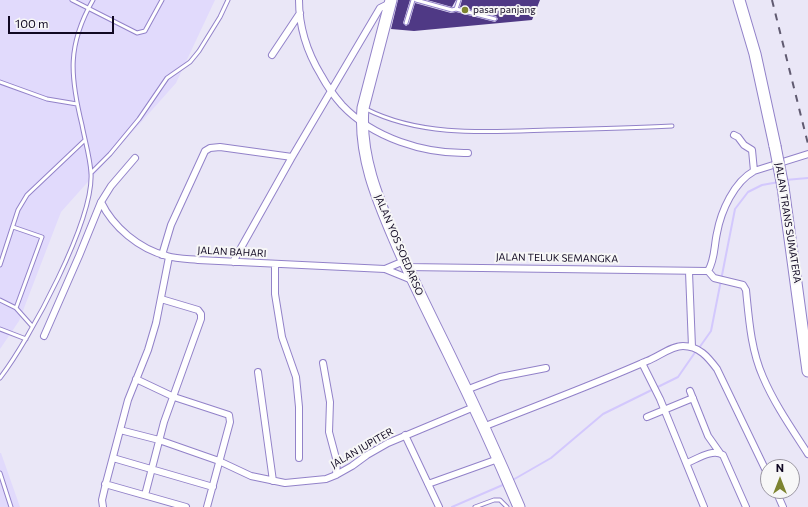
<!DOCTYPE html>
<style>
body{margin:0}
#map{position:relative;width:808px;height:507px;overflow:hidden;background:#eae7f7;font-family:Commissioner,sans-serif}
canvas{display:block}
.north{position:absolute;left:760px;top:459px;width:40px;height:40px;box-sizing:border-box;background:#f7f7f7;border:1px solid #9b97a2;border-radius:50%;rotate:0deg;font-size:11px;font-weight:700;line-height:16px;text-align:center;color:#100822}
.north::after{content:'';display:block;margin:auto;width:14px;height:18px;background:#7d8430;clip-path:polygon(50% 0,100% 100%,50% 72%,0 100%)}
.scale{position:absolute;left:8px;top:16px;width:106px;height:18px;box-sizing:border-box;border:2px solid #100822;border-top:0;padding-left:5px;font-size:12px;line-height:14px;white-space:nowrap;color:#100822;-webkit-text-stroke:3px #f7f7f7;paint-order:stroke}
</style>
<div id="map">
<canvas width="808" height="507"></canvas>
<div class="north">N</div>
<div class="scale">100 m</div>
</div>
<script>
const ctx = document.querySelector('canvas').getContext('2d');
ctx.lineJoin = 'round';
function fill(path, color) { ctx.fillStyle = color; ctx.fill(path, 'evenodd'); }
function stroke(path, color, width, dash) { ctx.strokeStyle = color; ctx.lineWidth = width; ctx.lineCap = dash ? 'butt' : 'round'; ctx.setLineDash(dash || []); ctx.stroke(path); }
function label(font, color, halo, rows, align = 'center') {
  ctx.font = font + ' Commissioner,sans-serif'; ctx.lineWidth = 4; ctx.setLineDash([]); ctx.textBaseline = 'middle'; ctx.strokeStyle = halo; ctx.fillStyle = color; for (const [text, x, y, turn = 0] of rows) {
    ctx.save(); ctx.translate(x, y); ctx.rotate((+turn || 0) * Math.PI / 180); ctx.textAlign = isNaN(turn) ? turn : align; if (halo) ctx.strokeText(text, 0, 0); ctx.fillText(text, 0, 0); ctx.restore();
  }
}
const built = new Path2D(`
 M0,0H215L176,83L61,212L19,321L0,349Z
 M0,453H1L20,507H0Z`);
const stream = new Path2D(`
 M785,180L808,178
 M699,348L711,331L735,209L748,192L762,185L779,182
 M511,481L551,458L603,414L678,377L696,351
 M452,507L505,484`);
const building = new Path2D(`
 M398,0H410L403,23L406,26L409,24L415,3L451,13L456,12L495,22L498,19L496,16L460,7L462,0H540L532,20L414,31L391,29Z
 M427,0H456L452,7Z`);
const service = new Path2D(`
 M72,0L137,33L145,31L162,0
 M416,0L452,10L456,9L459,0
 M456,9L495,19
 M406,23L413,0
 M0,82L47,99L77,104
 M366,109C421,137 487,132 548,130C589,129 631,128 672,126
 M91,173L110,154L139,119L167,78L190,62L199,51L220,17L228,0
 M13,227L42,237L16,308L32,326
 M0,265L18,210L27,195L85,140
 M0,300L16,308
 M0,329L26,339
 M0,378C30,339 94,220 91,173C90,157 85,141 82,125C70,76 67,45 93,0
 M0,473L11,507
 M475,507L494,500H500L507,507`);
const minor = new Path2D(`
 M299,0C299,28 307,52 321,75C327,86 334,96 342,105C373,138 424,154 468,153
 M272,55L300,13
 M754,171L808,154
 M101,202C113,227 139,249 167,256C177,259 188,259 198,260L385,269L412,280
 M162,255L171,225L205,151L210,148L220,147L292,157
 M233,262L292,157L380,8L386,5L389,7
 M275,264V294L282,337L296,377L299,407V458
 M406,267L708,271
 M385,269L404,261
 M708,271L714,278L743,285L746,290C749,320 751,350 763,377C775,405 792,429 808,454
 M708,271C715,260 714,246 717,233C721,211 734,182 754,171L752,150L744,145L738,137L734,135
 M689,272L692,347
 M44,336L79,256L101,202L111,186L135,158
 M323,363L330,402L329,432L337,462L336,475
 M642,363L660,399L704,507
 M258,372L273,481
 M136,379L174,397L229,415L230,422L207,507
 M466,390L500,377L546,368
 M690,391L708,436L720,453
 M647,417L693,398
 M483,427C538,405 593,385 647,361C658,357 671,346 683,346C699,346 708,357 717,369L768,475
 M120,430L159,440L219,461L251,476L285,483L326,479L336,475L352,466L367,455L388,443L474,407
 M405,435L439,507
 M113,458L213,487
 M687,463C697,459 713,448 723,455L746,507
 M105,484L186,507
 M428,484L498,459
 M776,491L783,507
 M145,495L164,422L201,319V314L198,310L161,299
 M103,507L102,500L106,483L128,400L148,350L156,323L169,257`);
const trunk = new Path2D(`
 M391,0L363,108C359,155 377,198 395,240C411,278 430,315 448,352C473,403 497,455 519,507
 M739,0L755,54L775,146
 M783,187L808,371`);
const rail = new Path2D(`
 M772,0L808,144`);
const trunkBridge = new Path2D(`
 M775,146L783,187`);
const markers = [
 [465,10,4,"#7d8430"]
];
const poiNames = [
 ["pasar panjang",473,10]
];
const streetNames = [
 ["JALAN TRANS SUMATERA",788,223,81],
 ["JALAN YOS SOEDARSO",399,245,67],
 ["JALAN BAHARI",232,252,3],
 ["JALAN TELUK SEMANGKA",557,258,1],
 ["JALAN JUPITER",362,448,-30]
];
fill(built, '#e1dafc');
stroke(stream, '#d3c8fd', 2);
fill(building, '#4f3985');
stroke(service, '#9282c9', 5);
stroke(minor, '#9282c9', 8);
stroke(trunk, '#9282c9', 13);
stroke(service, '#fff', 3);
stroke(minor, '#fff', 6);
stroke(trunk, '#fff', 11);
stroke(rail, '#605a70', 2, [7, 7]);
stroke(trunkBridge, '#9282c9', 13, []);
stroke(trunkBridge, '#fff', 11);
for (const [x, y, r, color] of markers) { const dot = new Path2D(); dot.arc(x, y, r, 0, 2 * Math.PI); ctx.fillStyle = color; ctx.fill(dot); stroke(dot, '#f7f7f7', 1.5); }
label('10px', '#100822', '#f7f7f7', poiNames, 'left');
label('10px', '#100822', '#f7f7f7', streetNames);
</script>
